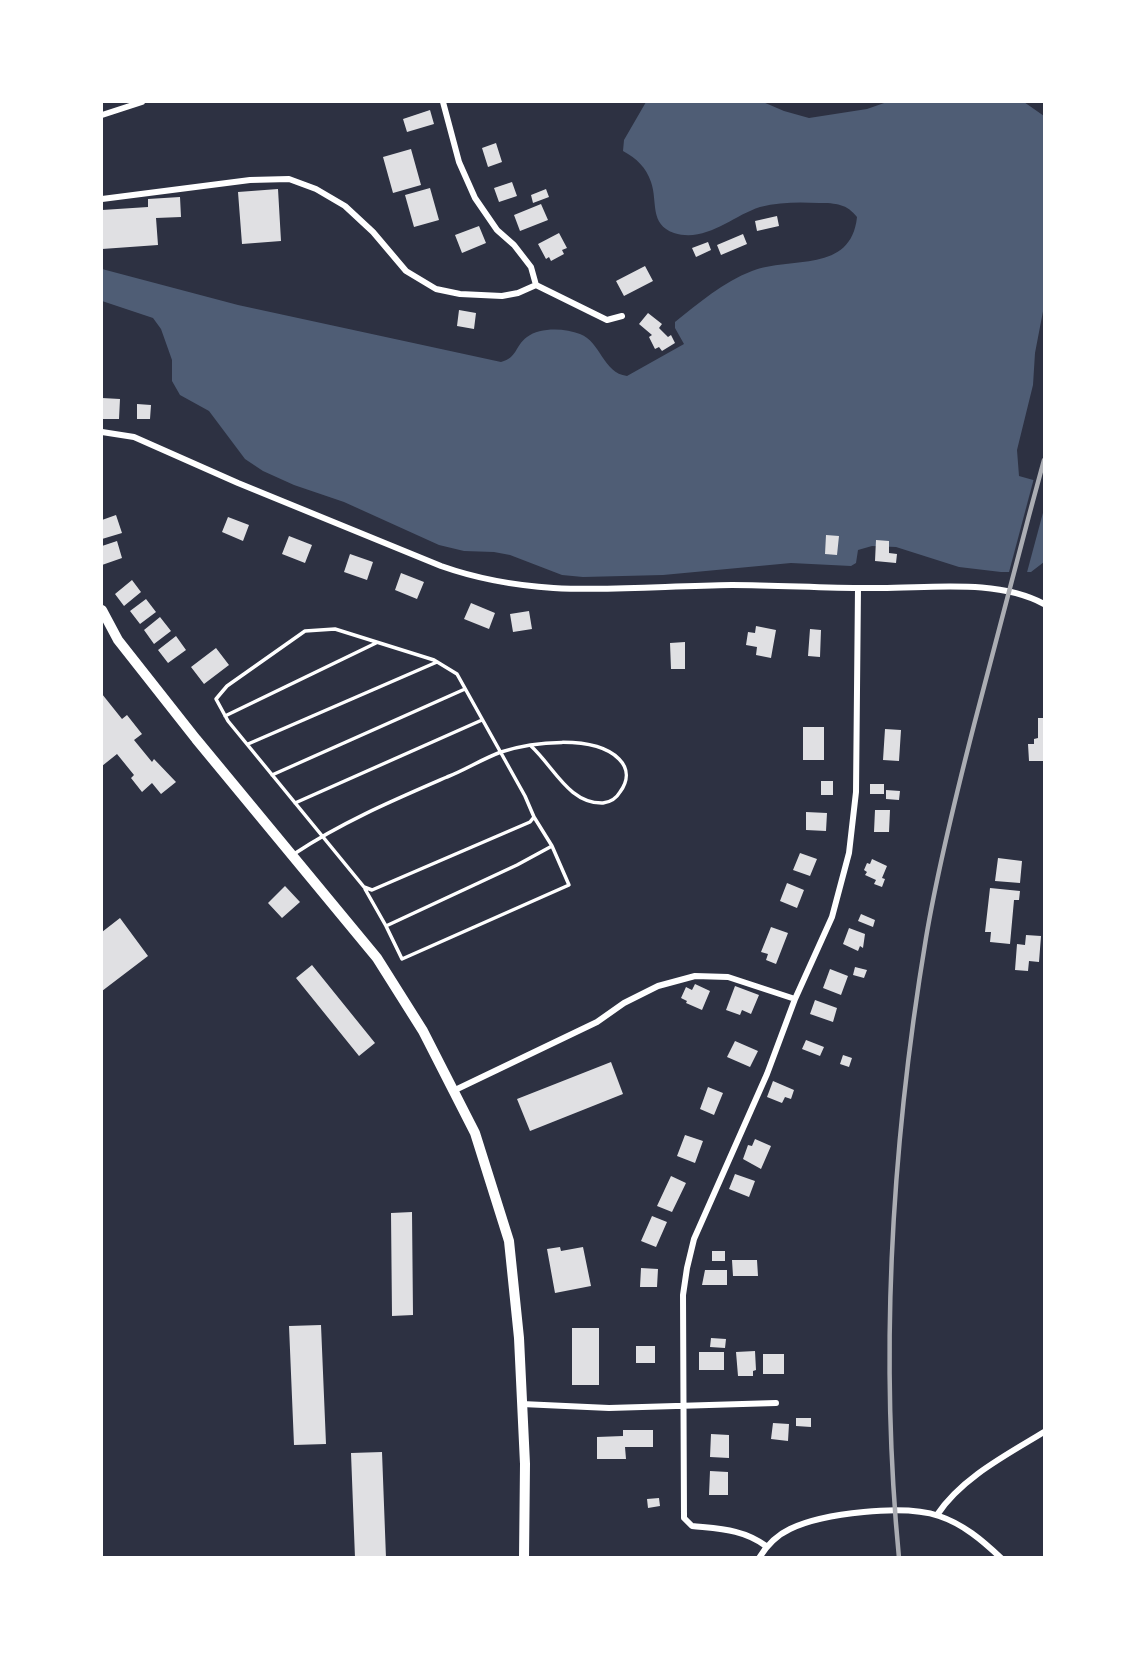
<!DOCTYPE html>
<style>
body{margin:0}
#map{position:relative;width:1146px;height:1659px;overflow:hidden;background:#2d3142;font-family:Helvetica,sans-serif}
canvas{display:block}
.frame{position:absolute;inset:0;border:103px solid #fff;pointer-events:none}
</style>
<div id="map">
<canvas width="1146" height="1659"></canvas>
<div class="frame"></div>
</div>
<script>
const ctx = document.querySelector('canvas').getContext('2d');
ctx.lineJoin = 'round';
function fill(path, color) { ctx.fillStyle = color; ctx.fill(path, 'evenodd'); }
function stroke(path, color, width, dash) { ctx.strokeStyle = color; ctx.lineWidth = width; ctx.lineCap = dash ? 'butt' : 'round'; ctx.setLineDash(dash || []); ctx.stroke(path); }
const water = new Path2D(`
 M646,102H763L784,111L809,118L867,109L887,102H1024L1044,116V306L1035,353L1033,385L1017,450L1019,476L1044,483V562L1031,572H1001L959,567L896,547L872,546L858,550L856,563L851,566L791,563L663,575L583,577L562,575L510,555L494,552L464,551L439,545L344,502L294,485L263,471L245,459L209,411L180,395L172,381V360L161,329L153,318L102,301V269L238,305L501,362C518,357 514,347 527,337C540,327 565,328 580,334C601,342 603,373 627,376L684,344L675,328V322C699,303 723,282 752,271C791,256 851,274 857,217C847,204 836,203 819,203C799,202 780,202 760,207C732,216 706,243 674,233C649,224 658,202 651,182C646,167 637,159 623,151L624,140Z`);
const pier = new Path2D(`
 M1034,478L1044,481V509L1026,576H1008Z`);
const building = new Path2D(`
 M430,110L434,124L407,132L403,119Z
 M496,143L502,162L488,167L482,148Z
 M411,149L421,185L393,193L383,157Z
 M512,182L517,196L499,202L494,188Z
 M430,188L439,220L414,227L405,195Z
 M278,189L281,241L242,244L238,192Z
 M546,189L549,197L533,203L531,195Z
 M180,197L181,217L156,218L158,245L102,249V210L148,207V199Z
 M541,204L548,220L520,231L514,215Z
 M777,216L779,226L757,231L755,221Z
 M479,226L486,243L462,253L455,235Z
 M559,233L567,248L562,250L564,254L551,261L549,257L546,259L538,244Z
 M743,234L747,244L721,255L717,245Z
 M708,242L711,250L696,257L692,248Z
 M645,266L653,281L624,296L616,281Z
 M459,310L476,313L474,329L457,326Z
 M648,313L662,324L659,328L668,337L671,335L675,343L662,351L659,347L655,349L649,337L652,335L639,324Z
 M102,398L120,399L119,419H102Z
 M137,404L151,405L150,419H137Z
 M116,515L122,533L102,539V520Z
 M228,517L249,525L243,541L222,532Z
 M826,535L839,536L837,555L825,554Z
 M289,536L312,545L305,563L282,554Z
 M876,540L889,541V553L897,554L896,563L875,561Z
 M117,541L122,558L102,565V546Z
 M350,554L373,562L367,580L344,572Z
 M401,573L424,582L417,599L395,590Z
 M132,580L141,592L124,606L115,594Z
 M146,599L156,612L140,624L130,611Z
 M471,603L495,613L489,629L464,619Z
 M529,611L532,629L513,632L510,614Z
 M160,617L171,631L154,644L144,630Z
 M756,626L776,630L771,658L756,655L757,647L746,645L748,632L755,633Z
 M810,629L821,630L820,657L808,656Z
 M176,636L186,650L168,663L158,650Z
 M685,642V669H671L670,643Z
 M216,648L229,665L204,684L191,667Z
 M102,694L122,719L127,715L142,734L134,740L152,762L154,759L176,782L161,794L152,783L142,792L131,778L134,775L117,754L102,766Z
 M1038,718H1044V761H1029L1028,744H1034V739L1038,738Z
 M803,727H824V760H803Z
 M885,729L901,730L899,761L883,760Z
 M821,781H833V795H821Z
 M870,784H884V794H870Z
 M886,790L900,791L899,800L886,799Z
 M875,810H890L889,832H874Z
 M806,812L827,813L826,831L806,830Z
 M800,853L817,859L810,876L793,870Z
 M998,858L1022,861L1020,883L995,881Z
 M872,859L887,866L882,878L885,879L882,887L874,884L876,880L865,875L867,872L864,870L867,863L870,864Z
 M787,883L804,890L797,908L780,901Z
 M285,886L300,902L282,918L268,903Z
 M990,888L1020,891L1019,900H1014L1010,944L990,942L991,932H985Z
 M861,914L875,920L873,927L858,921Z
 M120,918L148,956L102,991V932Z
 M771,927L788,933L776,964L766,960L768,954L761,952Z
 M849,928L865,934L863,948L860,946L858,951L843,944Z
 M1026,935L1041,936L1039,962L1029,961L1028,971L1015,970L1017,944L1025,945Z
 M312,965L375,1043L359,1056L296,978Z
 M855,967L867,970L864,978L853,975Z
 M830,969L848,976L841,995L823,988Z
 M695,984L710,991L702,1010L686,1003L687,1001L681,998L686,987L692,990Z
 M735,986L759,995L751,1014L742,1010L740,1015L726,1010Z
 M815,1000L837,1008L833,1022L810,1014Z
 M806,1040L824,1047L820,1056L802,1049Z
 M735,1041L758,1051L750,1067L727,1057Z
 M843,1055L852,1058L849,1067L840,1064Z
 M611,1062L623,1094L530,1131L517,1099Z
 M773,1081L794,1090L791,1099L785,1097L782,1103L767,1097Z
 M708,1087L723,1093L714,1115L700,1109Z
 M685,1135L703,1141L695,1163L677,1156Z
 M755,1139L771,1146L761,1169L743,1159L748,1145L752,1146Z
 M735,1174L755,1181L749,1197L729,1189Z
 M671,1176L686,1183L672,1212L657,1206Z
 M412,1212L413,1315L392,1316L391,1213Z
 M652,1216L667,1222L656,1247L641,1241Z
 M560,1247L561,1251L583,1247L591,1286L555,1293L547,1249Z
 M712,1251H725V1261H712Z
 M732,1260H757L758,1276H733Z
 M641,1268L658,1269L657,1287H640Z
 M705,1270H727V1285H702Z
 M321,1325L326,1444L294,1445L289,1326Z
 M572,1328H599V1385H572Z
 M711,1338L726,1339L725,1348L710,1347Z
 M636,1346H655V1363H636Z
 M755,1351L756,1370L753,1371V1376H738L736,1352Z
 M699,1352H724V1370H699Z
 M763,1354H784V1374H763Z
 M796,1418H811V1427L796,1426Z
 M773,1423L789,1424L788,1441L771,1439Z
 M623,1430H653V1447H625L626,1459H597V1437L623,1436Z
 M711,1434L729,1435V1458L710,1457Z
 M382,1452L386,1558H355L351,1453Z
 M710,1471L728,1472V1495H709Z
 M659,1498L660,1506L648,1508L647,1499Z`);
const service = new Path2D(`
 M335,629L434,660L457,674L525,796L534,817L530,822L372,890L364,887L228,721L216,699L227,686L305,631Z
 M225,716L376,643
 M248,744L437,662
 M272,775L465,689
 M295,803L482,720
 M294,854C342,822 394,800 447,777C465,770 482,759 501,752C531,742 594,734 619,759C629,769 628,781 620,792C616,799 611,802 603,803C569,804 554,767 531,746
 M365,889L386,926L517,865L552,846L534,817
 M386,926L402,959L569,885L552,846`);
const minor = new Path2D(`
 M443,102L459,162L475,198L497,230L514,245L531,267L536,285L607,320L622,316
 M102,115L142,102
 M102,199L250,180L289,179L316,189L345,206L373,232L406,271L436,289L460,294L502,296L518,293L536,285
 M102,432L134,437L238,483L441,566C540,601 630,586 732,585C782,585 832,589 881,588C933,588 997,579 1044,604
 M453,1091L597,1022L624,1003L658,986L695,976L728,977L795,999
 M522,1404L609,1408L776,1403
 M937,1515C961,1478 1008,1454 1044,1432
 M766,1546C743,1529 720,1529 692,1526L684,1518L683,1295L687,1268L694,1239L767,1074L795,999L832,917L849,853L856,792L858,588
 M759,1558C767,1545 777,1535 790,1529C823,1513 904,1504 939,1516C963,1524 982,1540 1001,1558`);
const primary = new Path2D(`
 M102,610L118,640L196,739L377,958L423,1031L475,1133L509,1241L519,1338L525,1464L524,1558`);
const rail = new Path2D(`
 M899,1558C879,1351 892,1142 926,938C938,867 956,795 974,725C997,636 1020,548 1044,460`);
fill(water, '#4f5d75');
fill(pier, '#2d3142');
fill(building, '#e0e0e3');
stroke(service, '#fff', 3.5);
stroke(minor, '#fff', 6);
stroke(primary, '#fff', 10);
stroke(rail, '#abadb3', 4.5);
</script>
